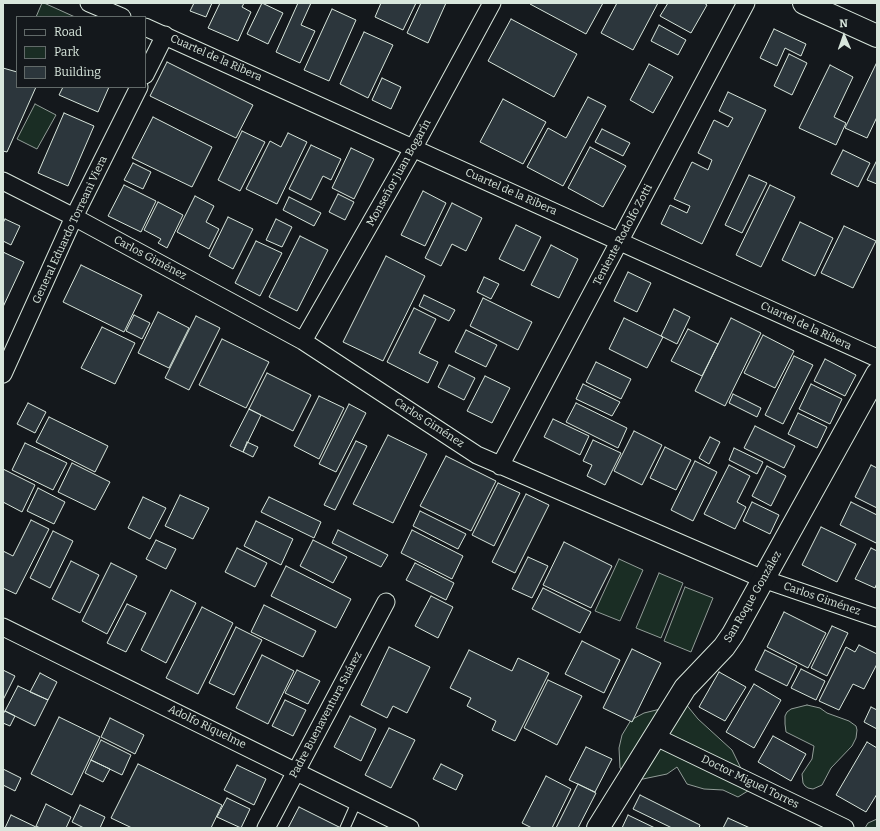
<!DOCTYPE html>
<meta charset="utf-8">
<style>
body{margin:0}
#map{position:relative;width:880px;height:831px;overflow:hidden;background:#14181c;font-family:Bitter,serif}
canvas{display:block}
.frame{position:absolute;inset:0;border:4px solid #d8e6dc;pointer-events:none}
.legend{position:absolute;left:16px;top:16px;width:130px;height:72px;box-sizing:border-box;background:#14181c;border:1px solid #626a69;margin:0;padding:5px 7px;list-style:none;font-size:12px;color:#d8e6dc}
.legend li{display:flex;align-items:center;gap:8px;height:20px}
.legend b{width:20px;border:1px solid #626a69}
.north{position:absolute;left:824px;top:16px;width:40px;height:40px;-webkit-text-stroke:3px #14181c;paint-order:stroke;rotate:358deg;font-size:11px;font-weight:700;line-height:16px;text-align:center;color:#d8e6dc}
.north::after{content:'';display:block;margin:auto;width:14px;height:18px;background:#d8e6dc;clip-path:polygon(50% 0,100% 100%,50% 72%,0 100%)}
</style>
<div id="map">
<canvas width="880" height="831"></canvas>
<div class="frame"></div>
<ul class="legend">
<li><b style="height:5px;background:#14181c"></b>Road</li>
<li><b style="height:11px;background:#1a2d24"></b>Park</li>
<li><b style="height:11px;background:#2c363c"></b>Building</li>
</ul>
<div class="north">N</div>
</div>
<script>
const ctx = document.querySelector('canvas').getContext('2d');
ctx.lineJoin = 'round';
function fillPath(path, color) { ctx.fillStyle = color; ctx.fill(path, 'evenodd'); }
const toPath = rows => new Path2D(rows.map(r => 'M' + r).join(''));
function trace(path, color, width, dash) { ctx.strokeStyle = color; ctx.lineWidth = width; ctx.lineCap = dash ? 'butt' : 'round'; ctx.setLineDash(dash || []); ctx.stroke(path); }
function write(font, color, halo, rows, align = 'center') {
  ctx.font = font + ' Bitter,serif'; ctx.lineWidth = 3; ctx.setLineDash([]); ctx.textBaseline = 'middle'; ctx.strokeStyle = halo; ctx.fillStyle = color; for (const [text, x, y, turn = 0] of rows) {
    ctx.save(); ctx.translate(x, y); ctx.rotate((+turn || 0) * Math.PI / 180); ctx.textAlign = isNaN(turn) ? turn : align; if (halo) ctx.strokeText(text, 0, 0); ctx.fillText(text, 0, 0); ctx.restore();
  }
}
const green = toPath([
 [42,3,44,3,75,17,36,17,42,3],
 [35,104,56,115,37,149,17,139,35,104],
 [619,559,643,570,620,621,595,611,619,559],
 [659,573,683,583,661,638,636,628,659,573],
 [685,587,713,598,691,652,664,641,685,587],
 [685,703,698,719,732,750,751,789,738,797,723,790,704,789,687,784,677,767,667,774,643,779,630,779,620,768,619,748,622,735,631,720,644,713,685,703],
 [807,705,820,708,827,713,849,721,856,726,857,730,856,738,852,746,831,768,822,785,813,789,808,788,805,786,803,783,802,774,812,759,814,746,786,732,785,724,785,716,787,712,791,709,807,705],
 [877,819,877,828,865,828,868,823,877,819]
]);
const building = toPath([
 [194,3,212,3,206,17,190,11,194,3],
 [220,3,244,3,242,7,251,12,238,41,208,28,220,3],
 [262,3,283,13,268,44,247,34,262,3],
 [298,3,311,3,301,25,315,31,300,63,276,52,298,3],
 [381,3,416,3,403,30,375,17,381,3],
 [421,3,446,3,428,43,407,33,421,3],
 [531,3,603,3,586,34,530,4,531,3],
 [617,3,658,3,633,50,601,33,617,3],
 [668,3,704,3,707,5,691,33,660,16,668,3],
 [332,9,356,20,329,81,304,70,332,9],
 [511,19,577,54,554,97,488,61,511,19],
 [659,25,686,40,678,55,651,41,659,25],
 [774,29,806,44,801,56,785,48,777,66,760,58,774,29],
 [364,32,393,45,368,98,340,84,364,32],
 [789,54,807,63,792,95,774,86,789,54],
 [167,62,253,105,236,138,150,96,167,62],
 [877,62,877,117,867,138,845,128,877,62],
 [649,64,673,77,653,113,630,100,649,64],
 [830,65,853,77,834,117,846,123,836,145,799,128,830,65],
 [3,68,17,72,17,87,36,87,7,152,3,151,3,68],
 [382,78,401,87,391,109,372,100,382,78],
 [63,87,109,87,98,112,59,95,63,87],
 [728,92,766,110,702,244,661,224,670,205,687,213,690,206,674,199,692,162,708,170,712,160,698,153,714,120,728,127,733,118,719,111,728,92],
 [588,97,606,106,563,186,527,167,548,128,566,138,588,97],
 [503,99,546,122,523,164,480,142,503,99],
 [64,113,94,126,68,186,38,173,64,113],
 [153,117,212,147,192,187,132,158,153,117],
 [602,129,630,143,623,156,595,142,602,129],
 [242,131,265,142,240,191,218,180,242,131],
 [288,133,307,142,277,204,246,189,270,141,281,147,288,133],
 [311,145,341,159,331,180,323,176,311,200,289,189,311,145],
 [590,147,626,166,603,207,568,188,590,147],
 [351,148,374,159,354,199,332,188,351,148],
 [843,150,870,163,858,187,831,174,843,150],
 [877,160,877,184,867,180,877,160],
 [133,163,151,172,143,189,124,180,133,163],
 [749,175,767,183,742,233,725,225,749,175],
 [124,185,156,201,141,232,108,216,124,185],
 [770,185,795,197,761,267,736,255,770,185],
 [423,191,446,203,425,246,401,235,423,191],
 [338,194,354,202,345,220,329,212,338,194],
 [195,196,214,206,206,222,219,229,209,249,177,232,195,196],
 [289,197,321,213,314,226,283,210,289,197],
 [158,202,183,215,167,248,158,243,161,239,144,230,158,202],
 [452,203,482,218,466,251,452,244,441,266,425,258,452,203],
 [228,217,253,229,233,269,209,256,228,217],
 [5,219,20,226,11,245,3,241,3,223,5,219],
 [276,219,292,227,282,247,266,240,276,219],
 [800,222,833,238,815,276,782,260,800,222],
 [516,225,541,237,524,271,499,259,516,225],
 [844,226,876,241,853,288,821,273,844,226],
 [300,236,328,250,297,311,269,297,300,236],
 [256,241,282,253,260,296,235,283,256,241],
 [551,245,578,259,559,298,531,285,551,245],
 [3,252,24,262,3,307,3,252],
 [386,256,425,276,383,361,343,342,386,256],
 [81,265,142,295,124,332,63,302,81,265],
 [628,272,651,283,637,312,614,301,628,272],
 [484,277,499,284,491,299,477,292,484,277],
 [424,295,455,310,449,321,419,306,424,295],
 [483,298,532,322,518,350,470,326,483,298],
 [414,308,436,319,419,353,438,362,428,383,387,362,414,308],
 [674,309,690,317,677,344,661,336,674,309],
 [158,312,189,328,169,368,138,353,158,312],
 [134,315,150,323,142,339,126,331,134,315],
 [196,316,220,328,189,390,165,378,196,316],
 [624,318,663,337,647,368,609,349,624,318],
 [731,318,761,333,725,406,695,391,731,318],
 [102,327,135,343,115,384,81,368,102,327],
 [688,329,718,344,702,376,671,361,688,329],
 [466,330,497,345,486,367,455,352,466,330],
 [763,335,794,351,775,388,744,373,763,335],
 [222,339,269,362,246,408,199,385,222,339],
 [794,356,813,365,783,424,765,415,794,356],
 [825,359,856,375,845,396,814,381,825,359],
 [596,362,631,379,621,399,586,382,596,362],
 [449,365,475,378,464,400,438,387,449,365],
 [267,373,311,395,293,431,249,409,267,373],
 [485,376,510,388,492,423,467,411,485,376],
 [583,384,620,402,612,416,576,399,583,384],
 [811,384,842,399,830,424,799,409,811,384],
 [733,394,761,408,757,417,729,403,733,394],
 [319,396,344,408,319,459,294,446,319,396],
 [28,403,46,412,35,433,17,424,28,403],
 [576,403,627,428,618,448,566,422,576,403],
 [349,404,366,413,336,472,319,464,349,404],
 [249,409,261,415,243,452,230,446,249,409],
 [798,413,827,427,817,448,788,434,798,413],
 [49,417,108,446,95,472,36,442,49,417],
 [553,419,589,436,580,455,544,437,553,419],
 [755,426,795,446,784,468,744,448,755,426],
 [634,431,662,445,642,485,614,471,634,431],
 [388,435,427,454,393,523,353,504,388,435],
 [710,437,720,442,709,464,699,458,710,437],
 [593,440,621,453,605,485,587,476,592,465,583,461,593,440],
 [356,441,367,446,335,510,324,505,356,441],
 [247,442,258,447,253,457,243,452,247,442],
 [25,443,67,463,53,490,12,470,25,443],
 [665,447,691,460,676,490,650,478,665,447],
 [734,448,763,462,757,474,729,460,734,448],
 [446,456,496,481,471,531,420,506,446,456],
 [695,461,717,472,693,521,671,510,695,461],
 [72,463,110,482,95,510,58,492,72,463],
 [729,465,750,476,737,502,746,507,735,529,704,514,729,465],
 [871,465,877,468,877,508,855,497,871,465],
 [767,466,786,476,771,506,752,496,767,466],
 [3,469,35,485,22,512,3,502,3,469],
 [498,483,520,493,494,546,472,535,498,483],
 [38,488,65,502,54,524,27,511,38,488],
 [526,494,549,505,515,573,492,562,526,494],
 [180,495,209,508,193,539,165,526,180,495],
 [143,497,166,508,150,539,128,528,143,497],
 [269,497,321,522,314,538,261,512,269,497],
 [752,502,779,515,770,534,743,521,752,502],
 [851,502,877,515,877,541,876,543,840,525,851,502],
 [420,511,466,534,458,549,413,526,420,511],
 [31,520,49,529,16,594,3,588,3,551,13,556,31,520],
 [256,521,293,539,281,565,244,546,256,521],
 [821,527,856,544,837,582,802,565,821,527],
 [338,530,388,555,381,567,332,543,338,530],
 [412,530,463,556,452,579,401,553,412,530],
 [53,531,73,541,50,588,30,578,53,531],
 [156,540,176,549,166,569,146,559,156,540],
 [313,540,347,557,333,583,300,566,313,540],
 [564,542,612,566,591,608,543,585,564,542],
 [237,548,267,563,255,587,225,572,237,548],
 [871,548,877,551,877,583,875,588,855,579,871,548],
 [528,557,548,566,532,598,512,589,528,557],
 [71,561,99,575,80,613,52,599,71,561],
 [111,563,137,576,107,634,82,621,111,563],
 [415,563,454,583,446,600,406,580,415,563],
 [286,566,351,599,336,628,271,596,286,566],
 [543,588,591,612,580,633,532,609,543,588],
 [171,590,196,603,166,663,141,650,171,590],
 [431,596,453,607,438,638,415,626,431,596],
 [127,604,146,613,126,652,107,643,127,604],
 [264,605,316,631,303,657,251,632,264,605],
 [202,607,233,623,198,694,166,678,202,607],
 [784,612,826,633,808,668,767,647,784,612],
 [832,626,848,633,827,676,811,668,832,626],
 [236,627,262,640,234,695,209,683,236,627],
 [582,641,620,660,604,693,565,674,582,641],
 [859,645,877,654,877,664,864,689,853,684,839,710,819,701,846,647,855,652,859,645],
 [389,647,430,667,407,713,393,706,387,718,361,705,389,647],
 [632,649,661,663,632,722,603,708,632,649],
 [469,650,512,671,518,658,549,673,515,741,492,730,496,721,467,706,471,698,450,688,469,650],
 [765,650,797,666,787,686,755,670,765,650],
 [262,655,294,671,268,724,236,708,262,655],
 [801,669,825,681,816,700,791,688,801,669],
 [3,670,15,676,3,700,3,670],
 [297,670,320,681,308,704,285,693,297,670],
 [719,672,746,687,725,721,699,707,719,672],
 [40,673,57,682,48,700,30,692,40,673],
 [548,680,582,696,557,745,524,728,548,680],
 [754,684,781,700,754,748,726,732,754,684],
 [18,686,48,700,35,726,5,711,18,686],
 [285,700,306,710,293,736,272,726,285,700],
 [871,707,877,710,877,729,864,722,871,707],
 [5,711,15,716,10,726,3,723,3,714,5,711],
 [350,716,376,729,361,761,334,747,350,716],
 [59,717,100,737,72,795,31,774,59,717],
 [110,718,144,735,135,754,101,737,110,718],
 [389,728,415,740,391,788,365,775,389,728],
 [773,736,806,754,791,781,758,762,773,736],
 [101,740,131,755,122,775,91,760,101,740],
 [867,742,877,748,877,794,866,812,836,795,867,742],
 [586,747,612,759,595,792,569,780,586,747],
 [91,760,110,769,103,782,85,773,91,760],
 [138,764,222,805,211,828,132,828,111,818,138,764],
 [441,764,463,775,456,790,433,779,441,764],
 [237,765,266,779,254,805,224,790,237,765],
 [3,769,21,778,15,791,3,785,3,769],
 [546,776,571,789,552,828,532,828,522,823,546,776],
 [578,784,596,793,578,828,556,828,578,784],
 [640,795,700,825,699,828,672,828,633,809,640,795],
 [227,798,250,809,241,828,217,817,227,798],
 [46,804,71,817,66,828,40,828,36,826,46,804],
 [80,805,105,817,100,828,84,828,72,822,80,805],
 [299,807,341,828,288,828,299,807],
 [11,815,38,828,5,828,11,815],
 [628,815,655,828,622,828,628,815],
 [728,818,750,828,723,828,728,818]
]);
const service = toPath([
 [345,828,357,801]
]);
const minor = toPath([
 [89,3,122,17],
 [145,27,877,358],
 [145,75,165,35],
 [3,181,74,217,303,341,477,455,763,579,877,618],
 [303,341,414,147,492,3],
 [3,374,74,217,139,87],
 [500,466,746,3],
 [3,627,410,828],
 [654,736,845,828],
 [266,828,386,602]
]);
const tertiary = toPath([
 [598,828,685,688,724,647,733,634,877,374]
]);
const secondary = toPath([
 [804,3,877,36]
]);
const streetNames = [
 ["Cuartel de la Ribera",216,58,24],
 ["Monseñor Juan Bogarín",399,173,-61],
 ["Cuartel de la Ribera",511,192,24],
 ["General Eduardo Torreani Viera",70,230,-65],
 ["Teniente Rodolfo Zotti",623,235,-62],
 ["Carlos Giménez",150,258,28],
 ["Cuartel de la Ribera",806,326,25],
 ["Carlos Giménez",429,423,33],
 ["San Roque González",753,597,-60],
 ["Carlos Giménez",822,599,19],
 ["Padre Buenaventura Suárez",326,715,-62],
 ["Adolfo Riquelme",207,727,26],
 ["Doctor Miguel Torres",750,782,26]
];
fillPath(green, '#1a2d24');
trace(green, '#939e99', 1);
fillPath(building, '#2c363c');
trace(building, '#d8e6dc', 1);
trace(service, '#d8e6dc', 11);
trace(minor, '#d8e6dc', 19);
trace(tertiary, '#d8e6dc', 24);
trace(secondary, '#d8e6dc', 24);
trace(service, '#14181c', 9);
trace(minor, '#14181c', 17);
trace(tertiary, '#14181c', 22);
trace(secondary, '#14181c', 22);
write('11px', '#d8e6dc', '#14181c', streetNames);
</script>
